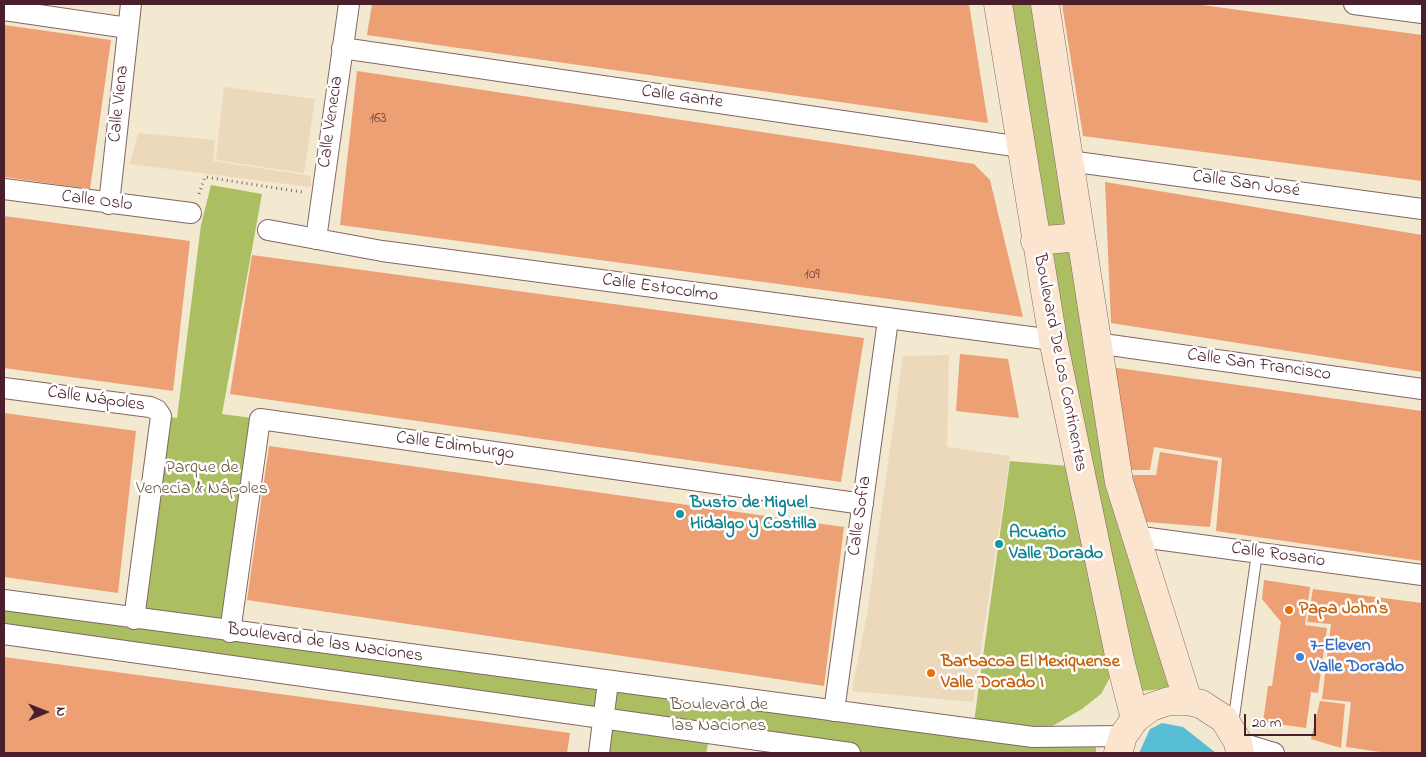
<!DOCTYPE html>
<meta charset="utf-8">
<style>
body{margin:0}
#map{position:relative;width:1426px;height:757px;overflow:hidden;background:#f3e8d0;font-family:"Indie Flower",sans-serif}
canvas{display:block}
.frame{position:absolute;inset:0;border:5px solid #4a1f2b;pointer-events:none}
.north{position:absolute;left:20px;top:687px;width:50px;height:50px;-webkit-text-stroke:4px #fff;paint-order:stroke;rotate:89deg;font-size:14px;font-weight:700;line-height:20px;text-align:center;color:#4a1f2b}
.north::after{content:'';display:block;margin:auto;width:18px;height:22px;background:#4a1f2b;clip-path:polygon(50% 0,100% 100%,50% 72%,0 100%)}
.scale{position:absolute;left:1244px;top:714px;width:72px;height:22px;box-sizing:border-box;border:2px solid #4a1f2b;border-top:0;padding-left:6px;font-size:15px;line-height:18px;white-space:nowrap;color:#4a1f2b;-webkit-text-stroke:4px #fff;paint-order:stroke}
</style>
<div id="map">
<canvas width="1426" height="757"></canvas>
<div class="frame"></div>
<div class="north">N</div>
<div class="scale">20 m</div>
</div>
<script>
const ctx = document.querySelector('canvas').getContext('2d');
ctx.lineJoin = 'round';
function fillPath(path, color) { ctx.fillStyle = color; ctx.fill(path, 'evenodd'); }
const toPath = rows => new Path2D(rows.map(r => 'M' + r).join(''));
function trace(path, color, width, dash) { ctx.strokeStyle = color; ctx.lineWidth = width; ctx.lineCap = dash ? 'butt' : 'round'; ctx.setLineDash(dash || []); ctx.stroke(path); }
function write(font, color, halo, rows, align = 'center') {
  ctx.font = font + ' "Indie Flower",sans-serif'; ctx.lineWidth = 5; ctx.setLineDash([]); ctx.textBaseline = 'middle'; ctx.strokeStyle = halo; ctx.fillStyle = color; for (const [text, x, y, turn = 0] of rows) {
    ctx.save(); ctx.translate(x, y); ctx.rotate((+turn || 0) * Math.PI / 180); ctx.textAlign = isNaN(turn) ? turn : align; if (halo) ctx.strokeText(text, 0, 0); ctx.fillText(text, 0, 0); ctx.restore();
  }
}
const built = toPath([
 [224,87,315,99,304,173,216,160],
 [138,133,215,140,213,161,311,176,311,187,130,164],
 [949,355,947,447,1010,456,973,702,852,691,867,615,903,356]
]);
const green = toPath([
 [998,4,1045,4,1096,343,1181,696,1162,689,1142,691,1119,661,1101,694,1082,709,1035,736,1096,737,1096,753,860,753,710,735,706,753,600,753,603,720,4,634,4,600,133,619,161,416,177,418,201,225,211,185,262,194,222,414,260,419,231,632,973,729,1010,461,1079,467]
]);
const water = toPath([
 [1162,723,1183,727,1216,753,1139,753,1150,729]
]);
const building = toPath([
 [372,4,969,4,988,123,367,35],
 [1062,4,1195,4,1422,35,1422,181,1083,136],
 [4,25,111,40,90,189,4,177],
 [357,71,974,164,990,180,1023,317,340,225],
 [1105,182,1422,235,1422,372,1111,323],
 [4,216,190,241,173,391,4,368],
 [252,255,864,338,841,482,230,394],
 [960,354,1008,359,1019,418,956,411],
 [1111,367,1422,411,1422,561,1216,531,1222,458,1154,447,1150,470,1129,470],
 [4,413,136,431,118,593,4,577],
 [269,446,844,527,824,686,247,600],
 [1160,452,1218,461,1210,527,1135,521,1131,475,1156,475],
 [1264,580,1310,587,1305,625,1327,628,1318,693,1311,692,1306,728,1263,722,1268,686,1272,686,1281,622,1262,599],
 [1313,589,1422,603,1422,753,1387,753,1346,747,1351,702,1322,699,1331,624,1307,622],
 [4,657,570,733,567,753,4,753],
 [1320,701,1345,704,1341,748,1311,739]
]);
const path = toPath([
 [199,194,205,177,302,192]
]);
const lane = toPath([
 [1233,724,1257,553]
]);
const street = toPath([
 [1354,4,1422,13],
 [4,10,128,28],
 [342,48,1021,147],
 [1069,161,1422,209],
 [4,189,191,213],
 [109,204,131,4],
 [268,230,382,251,1053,340],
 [316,239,349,4],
 [1096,343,1422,389],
 [4,388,150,407,157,410,161,416,134,619],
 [1134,536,1422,575],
 [4,600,1033,737,1123,736],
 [230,632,260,419,863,504],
 [4,634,850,753],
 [834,711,888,320],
 [1238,742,1274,753],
 [599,753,608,682]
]);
const secondary = toPath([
 [998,4,1053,340,1120,660,1135,719],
 [1045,4,1119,482,1188,701],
 [1035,241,1080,237],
 [1118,753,1123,736,1135,719,1151,707,1169,701,1188,701,1201,704,1224,719,1238,742,1240,753]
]);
const markers = [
 [680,514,5,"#0f9aa8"],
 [999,544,5,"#0f9aa8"],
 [1289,610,5,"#e8710a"],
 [1300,657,5,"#3f7fe0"],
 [931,673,5,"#e8710a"]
];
const numberNames = [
 ["163",378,120],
 ["109",812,276]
];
const streetNames = [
 ["Calle Gante",682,98,8],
 ["Calle Viena",120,104,-84],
 ["Calle Venecia",332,122,-82],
 ["Calle San José",1246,185,8],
 ["Calle Oslo",97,202,7],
 ["Calle Estocolmo",660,289,8],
 ["Boulevard De Los Continentes",1059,363,79],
 ["Calle San Francisco",1259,366,8],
 ["Calle Nápoles",96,400,8],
 ["Calle Edimburgo",455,447,8],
 ["Calle Sofía",861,516,-82],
 ["Calle Rosario",1278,556,8],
 ["Boulevard de las Naciones",325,644,8]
];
const parkNames = [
 ["Parque de",202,469],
 ["Venecia & Nápoles",202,490],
 ["Boulevard de",719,706],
 ["las Naciones",719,727]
];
const cultureNames = [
 ["Busto de Miguel",690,504],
 ["Hidalgo y Costilla",690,525],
 ["Acuario",1009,534],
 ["Valle Dorado",1009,555]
];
const foodNames = [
 ["Papa John's",1299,610],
 ["Barbacoa El Mexiquense",941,663],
 ["Valle Dorado I",941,684]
];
const shopNames = [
 ["7-Eleven",1310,647],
 ["Valle Dorado",1310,668]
];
fillPath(built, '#ecd8ba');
fillPath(green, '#acbe62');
fillPath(water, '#58bed5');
fillPath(building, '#eca073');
trace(lane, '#856565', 12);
trace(street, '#856565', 22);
trace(secondary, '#856565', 29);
trace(path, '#856565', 3, [1, 4]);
trace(lane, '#fff', 10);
trace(street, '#fff', 20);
trace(secondary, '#fbe5cf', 28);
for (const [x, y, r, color] of markers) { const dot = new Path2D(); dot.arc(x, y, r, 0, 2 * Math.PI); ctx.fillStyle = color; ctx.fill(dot); trace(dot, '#fff', 2); }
write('15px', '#723f3d', null, numberNames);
write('18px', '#4a1f2b', '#fff', streetNames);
write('18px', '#6c573e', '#fff', parkNames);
write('bold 18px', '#0d838f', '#fff', cultureNames, 'left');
write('bold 18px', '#c56008', '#fff', foodNames, 'left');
write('bold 18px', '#366cbe', '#fff', shopNames, 'left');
</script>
